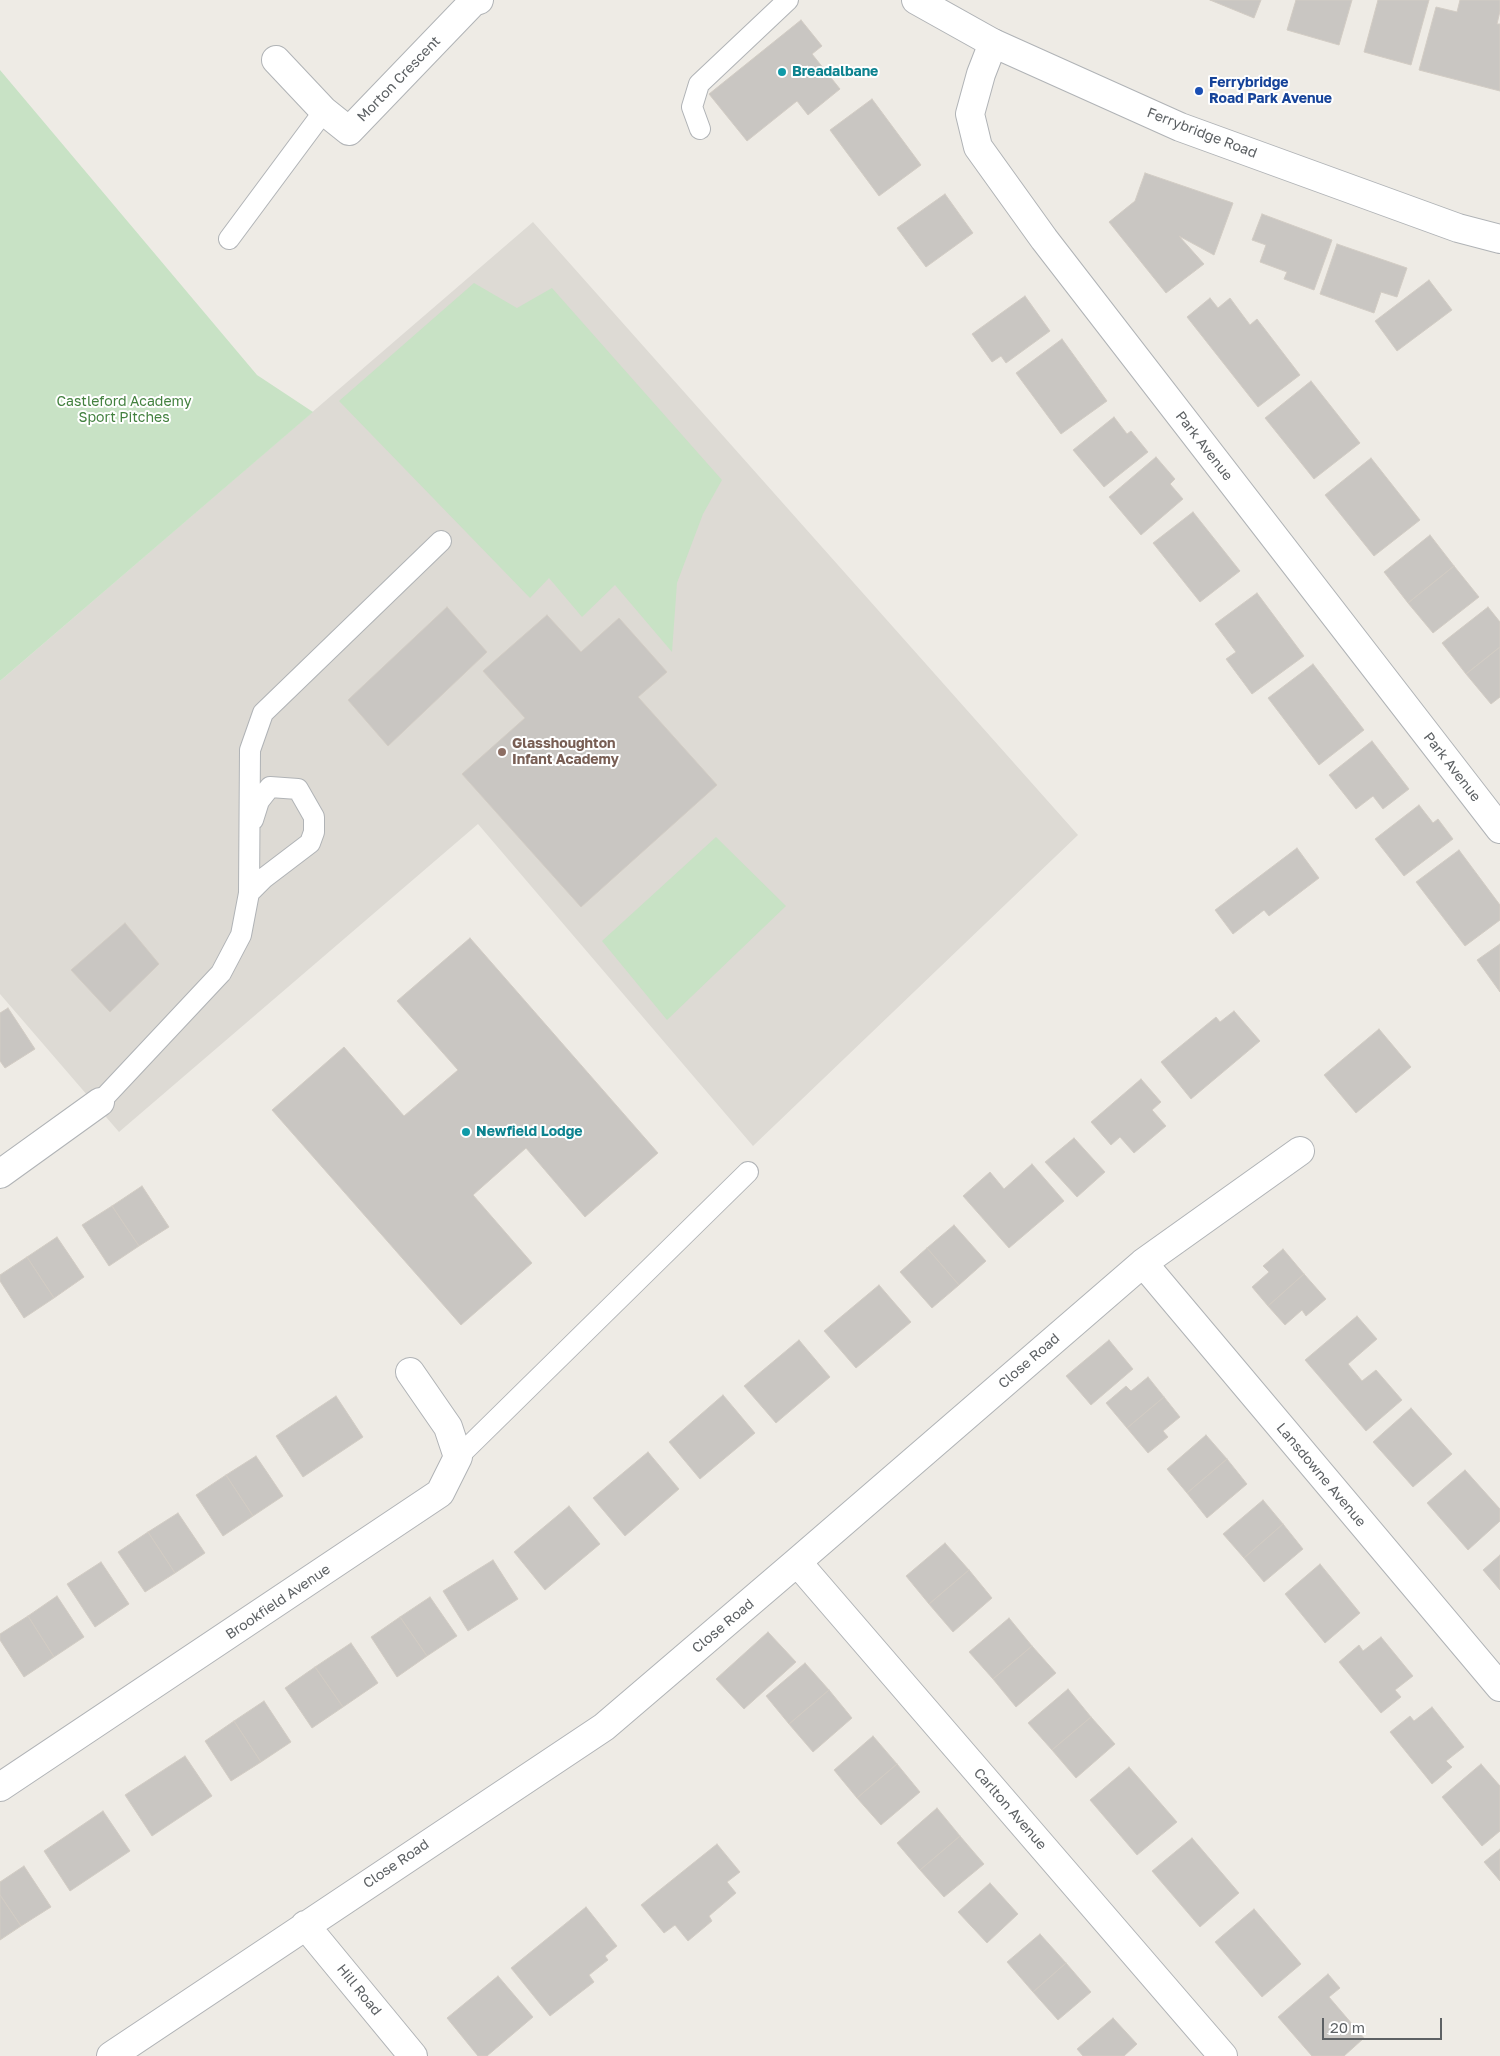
<!DOCTYPE html>
<style>
body{margin:0}
#map{position:relative;width:1500px;height:2056px;overflow:hidden;background:#eeebe5;font-family:"Golos Text",sans-serif}
canvas{display:block}
.scale{position:absolute;left:1322px;top:2018px;width:120px;height:22px;box-sizing:border-box;border:2px solid #5d6164;border-top:0;padding-left:6px;font-size:15px;line-height:18px;white-space:nowrap;color:#5d6164;-webkit-text-stroke:4px #fff;paint-order:stroke}
</style>
<div id="map">
<canvas width="1500" height="2056"></canvas>
<div class="scale">20 m</div>
</div>
<script>
const ctx = document.querySelector('canvas').getContext('2d');
ctx.lineJoin = 'round';
function fillPath(path, color) { ctx.fillStyle = color; ctx.fill(path, 'evenodd'); }
const toPath = rows => new Path2D(rows.map(r => 'M' + r).join(''));
function trace(path, color, width, dash) { ctx.strokeStyle = color; ctx.lineWidth = width; ctx.lineCap = dash ? 'butt' : 'round'; ctx.setLineDash(dash || []); ctx.stroke(path); }
function write(font, color, halo, rows, align = 'center') {
  ctx.font = font + ' "Golos Text",sans-serif'; ctx.lineWidth = 4; ctx.setLineDash([]); ctx.textBaseline = 'middle'; ctx.strokeStyle = halo; ctx.fillStyle = color; for (const [text, x, y, turn = 0] of rows) {
    ctx.save(); ctx.translate(x, y); ctx.rotate((+turn || 0) * Math.PI / 180); ctx.textAlign = isNaN(turn) ? turn : align; if (halo) ctx.strokeText(text, 0, 0); ctx.fillText(text, 0, 0); ctx.restore();
  }
}
const education = toPath([
 [533,222,1078,835,753,1146,478,824,119,1132,0,994,0,681]
]);
const green = toPath([
 [0,70,257,375,313,412,0,681],
 [474,283,517,308,552,288,722,480,703,514,677,583,672,652,615,585,582,617,549,578,530,598,339,401],
 [716,837,786,906,667,1020,602,941]
]);
const building = toPath([
 [1210,0,1261,0,1254,18,1210,0],
 [1296,0,1352,0,1339,45,1287,30,1296,0],
 [1378,0,1429,0,1411,65,1364,52,1378,0],
 [1460,0,1500,0,1500,11,1497,24,1500,24,1500,91,1419,70,1436,7,1457,12,1460,0],
 [801,20,822,46,812,54,840,89,808,115,797,101,747,141,709,94,801,20],
 [872,99,921,165,879,196,830,130,872,99],
 [1145,173,1233,203,1214,255,1179,236,1204,264,1166,293,1109,222,1135,201,1145,173],
 [945,194,973,233,926,267,897,228,945,194],
 [1262,214,1332,240,1314,290,1284,279,1287,272,1260,262,1266,245,1252,240,1262,214],
 [1337,244,1407,268,1397,297,1381,292,1374,313,1320,294,1337,244],
 [1429,280,1452,310,1397,351,1375,321,1429,280],
 [1025,296,1050,331,1006,363,1001,356,992,362,972,334,1025,296],
 [1210,298,1218,308,1230,298,1250,325,1257,319,1300,375,1258,407,1187,317,1210,298],
 [1062,339,1107,401,1061,434,1016,373,1062,339],
 [1311,381,1360,443,1314,479,1265,418,1311,381],
 [1114,417,1127,434,1131,431,1148,452,1104,487,1073,450,1114,417],
 [1156,457,1175,479,1170,484,1183,499,1141,535,1109,497,1156,457],
 [1371,458,1420,520,1374,556,1325,495,1371,458],
 [1193,512,1240,571,1200,602,1153,543,1193,512],
 [1430,535,1454,566,1408,603,1384,572,1430,535],
 [1454,566,1479,597,1433,633,1408,603,1454,566],
 [1257,593,1304,656,1252,694,1226,659,1236,652,1215,624,1257,593],
 [447,607,487,652,388,746,348,700,447,607],
 [1488,607,1500,622,1500,647,1466,674,1442,643,1488,607],
 [547,615,581,652,619,618,667,672,638,697,717,785,581,907,462,774,525,718,483,671,547,615],
 [1500,647,1500,697,1491,704,1466,674,1500,647],
 [1313,664,1364,730,1319,765,1268,698,1313,664],
 [1372,741,1409,789,1383,809,1373,796,1356,809,1329,775,1372,741],
 [1419,805,1433,823,1438,819,1453,839,1404,876,1375,839,1419,805],
 [1297,848,1319,878,1269,916,1264,910,1233,934,1215,910,1297,848],
 [1459,850,1500,905,1500,920,1465,946,1416,882,1459,850],
 [125,923,159,964,110,1012,71,970,125,923],
 [470,938,658,1153,585,1217,526,1148,473,1195,532,1263,461,1325,272,1110,344,1047,404,1116,458,1070,397,1001,470,938],
 [1500,944,1500,992,1477,960,1500,944],
 [8,1008,35,1049,5,1068,0,1061,0,1013,8,1008],
 [1234,1011,1260,1041,1191,1099,1161,1062,1216,1017,1220,1022,1234,1011],
 [1379,1029,1411,1067,1356,1113,1324,1075,1379,1029],
 [1141,1079,1161,1102,1152,1110,1166,1126,1134,1153,1120,1137,1111,1145,1091,1122,1141,1079],
 [1074,1138,1105,1172,1077,1197,1045,1162,1074,1138],
 [1032,1164,1064,1201,1009,1248,963,1196,990,1172,1004,1189,1032,1164],
 [142,1186,169,1227,139,1246,112,1206,142,1186],
 [112,1206,139,1246,109,1266,82,1225,112,1206],
 [954,1225,986,1261,959,1285,927,1248,954,1225],
 [57,1237,84,1277,54,1298,27,1257,57,1237],
 [927,1248,959,1285,932,1308,900,1272,927,1248],
 [1283,1249,1304,1274,1268,1306,1252,1287,1269,1272,1263,1266,1283,1249],
 [27,1257,54,1298,24,1318,0,1281,0,1275,27,1257],
 [1304,1274,1326,1299,1306,1316,1302,1310,1285,1325,1268,1306,1304,1274],
 [879,1285,911,1322,856,1368,824,1331,879,1285],
 [1357,1316,1377,1339,1348,1364,1362,1381,1376,1370,1402,1400,1366,1431,1305,1360,1357,1316],
 [799,1340,830,1377,776,1423,744,1386,799,1340],
 [1109,1340,1133,1369,1091,1405,1066,1376,1109,1340],
 [1148,1377,1164,1397,1127,1428,1106,1403,1126,1386,1131,1391,1148,1377],
 [723,1395,755,1433,700,1479,669,1442,723,1395],
 [336,1396,363,1437,303,1477,276,1436,336,1396],
 [1164,1397,1180,1417,1163,1431,1168,1437,1148,1453,1127,1428,1164,1397],
 [1411,1408,1452,1454,1413,1487,1373,1442,1411,1408],
 [1206,1435,1227,1459,1187,1493,1167,1469,1206,1435],
 [648,1452,679,1489,625,1536,593,1498,648,1452],
 [256,1456,283,1496,253,1516,226,1475,256,1456],
 [1227,1459,1247,1484,1207,1518,1187,1493,1227,1459],
 [1465,1470,1500,1509,1500,1521,1468,1550,1427,1503,1465,1470],
 [226,1475,253,1516,223,1536,196,1495,226,1475],
 [1263,1500,1283,1524,1244,1558,1223,1534,1263,1500],
 [569,1506,600,1544,545,1590,514,1552,569,1506],
 [178,1513,205,1553,175,1573,148,1532,178,1513],
 [1283,1524,1303,1549,1264,1582,1244,1558,1283,1524],
 [148,1532,175,1573,145,1592,118,1552,148,1532],
 [945,1543,969,1570,929,1604,906,1576,945,1543],
 [1500,1555,1500,1590,1483,1570,1500,1555],
 [493,1560,518,1599,468,1631,443,1591,493,1560],
 [101,1562,129,1604,95,1627,67,1584,101,1562],
 [1320,1564,1360,1613,1325,1643,1285,1594,1320,1564],
 [969,1570,992,1598,953,1632,929,1604,969,1570],
 [57,1596,84,1637,54,1657,28,1616,57,1596],
 [430,1597,457,1636,427,1656,400,1617,430,1597],
 [28,1616,54,1657,24,1677,0,1640,0,1634,28,1616],
 [400,1617,427,1656,397,1677,371,1637,400,1617],
 [1009,1618,1032,1646,993,1679,969,1652,1009,1618],
 [768,1632,796,1662,744,1709,716,1679,768,1632],
 [1381,1637,1413,1676,1395,1690,1401,1697,1381,1713,1339,1662,1359,1645,1363,1651,1381,1637],
 [351,1643,378,1683,343,1707,315,1667,351,1643],
 [1032,1646,1056,1673,1016,1707,993,1679,1032,1646],
 [805,1663,829,1690,789,1724,766,1696,805,1663],
 [315,1667,343,1707,312,1728,285,1688,315,1667],
 [1068,1689,1091,1717,1052,1750,1028,1723,1068,1689],
 [829,1690,852,1718,813,1752,789,1724,829,1690],
 [264,1701,291,1742,261,1762,234,1721,264,1701],
 [1432,1707,1464,1747,1446,1761,1452,1767,1432,1784,1390,1732,1410,1716,1414,1721,1432,1707],
 [1091,1717,1115,1744,1076,1778,1052,1750,1091,1717],
 [234,1721,261,1762,231,1781,205,1741,234,1721],
 [873,1736,897,1764,857,1798,834,1770,873,1736],
 [185,1756,212,1796,152,1836,125,1795,185,1756],
 [897,1764,920,1792,881,1825,857,1798,897,1764],
 [1481,1764,1500,1786,1500,1831,1482,1846,1442,1797,1481,1764],
 [1129,1767,1177,1822,1137,1855,1090,1800,1129,1767],
 [937,1808,960,1836,920,1870,897,1843,937,1808],
 [103,1811,130,1851,70,1891,44,1851,103,1811],
 [960,1836,984,1864,944,1897,920,1870,960,1836],
 [1192,1838,1239,1893,1200,1927,1152,1871,1192,1838],
 [717,1844,740,1872,727,1882,736,1893,709,1916,712,1921,688,1941,675,1925,664,1933,641,1905,717,1844],
 [1500,1849,1500,1881,1484,1862,1500,1849],
 [24,1866,51,1907,21,1926,0,1895,0,1882,24,1866],
 [990,1883,1018,1914,987,1943,958,1912,990,1883],
 [0,1895,21,1926,0,1940,0,1895],
 [586,1907,617,1946,605,1956,608,1960,589,1975,594,1982,550,2016,511,1968,586,1907],
 [1254,1909,1301,1964,1262,1997,1215,1942,1254,1909],
 [1040,1934,1066,1963,1033,1992,1007,1962,1040,1934],
 [1066,1963,1091,1992,1058,2020,1033,1992,1066,1963],
 [1328,1974,1340,1988,1329,1997,1364,2038,1344,2056,1312,2056,1278,2017,1328,1974],
 [498,1976,533,2017,487,2056,478,2056,447,2018,498,1976],
 [1113,2018,1137,2044,1124,2056,1083,2056,1077,2049,1113,2018]
]);
const service = toPath([
 [700,129,692,107,699,84,788,0],
 [229,239,324,111],
 [249,893,264,878,310,843,314,832,314,817,298,789,270,787,259,801,253,820],
 [100,1102,221,973,241,935,249,893,250,750,263,713,441,541],
 [458,1457,748,1172]
]);
const minor = toPath([
 [993,43,981,74,970,114,978,147,1044,239,1500,829],
 [276,60,324,111,349,131,473,2,479,0],
 [0,1174,100,1102],
 [1143,1263,1500,1687],
 [797,1562,1223,2056],
 [0,1787,440,1493,458,1457,448,1427,410,1372],
 [305,1925,413,2056],
 [111,2056,604,1727,797,1562,1143,1263,1300,1151]
]);
const tertiary = toPath([
 [916,0,993,43,1180,127,1458,228,1500,239]
]);
const markers = [
 [782,72,5,"#0f9aa8"],
 [1199,91,5,"#1a4fb4"],
 [502,752,5,"#8d6e63"],
 [466,1132,5,"#0f9aa8"]
];
const cultureNames = [
 ["Breadalbane",792,72],
 ["Newfield Lodge",476,1132]
];
const streetNames = [
 ["Morton Crescent",399,79,-46],
 ["Ferrybridge Road",1202,133,21],
 ["Park Avenue",1204,446,52],
 ["Park Avenue",1452,767,52],
 ["Close Road",1029,1361,-41],
 ["Lansdowne Avenue",1321,1475,50],
 ["Brookfield Avenue",278,1602,-34],
 ["Close Road",723,1626,-40],
 ["Carlton Avenue",1010,1809,49],
 ["Close Road",396,1864,-34],
 ["Hill Road",359,1990,51]
];
const transitNames = [
 ["Ferrybridge",1209,83],
 ["Road Park Avenue",1209,99]
];
const parkNames = [
 ["Castleford Academy",124,402],
 ["Sport Pitches",124,418]
];
const educationNames = [
 ["Glasshoughton",512,744],
 ["Infant Academy",512,760]
];
fillPath(education, '#dddad4');
fillPath(green, '#c8e2c5');
fillPath(building, '#c9c6c2');
trace(building, '#d2ccc4', 1);
trace(service, '#b0b3b6', 22);
trace(minor, '#b0b3b6', 30);
trace(tertiary, '#b0b3b6', 30);
trace(service, '#fff', 20);
trace(minor, '#fff', 28);
trace(tertiary, '#fff', 28);
for (const [x, y, r, color] of markers) { const dot = new Path2D(); dot.arc(x, y, r, 0, 2 * Math.PI); ctx.fillStyle = color; ctx.fill(dot); trace(dot, '#fff', 2); }
write('bold 14px', '#0d838f', '#fff', cultureNames, 'left');
write('14px', '#5d6164', '#fff', streetNames);
write('bold 14px', '#164399', '#fff', transitNames, 'left');
write('14px', '#43813f', '#fff', parkNames);
write('bold 14px', '#785e54', '#fff', educationNames, 'left');
</script>
